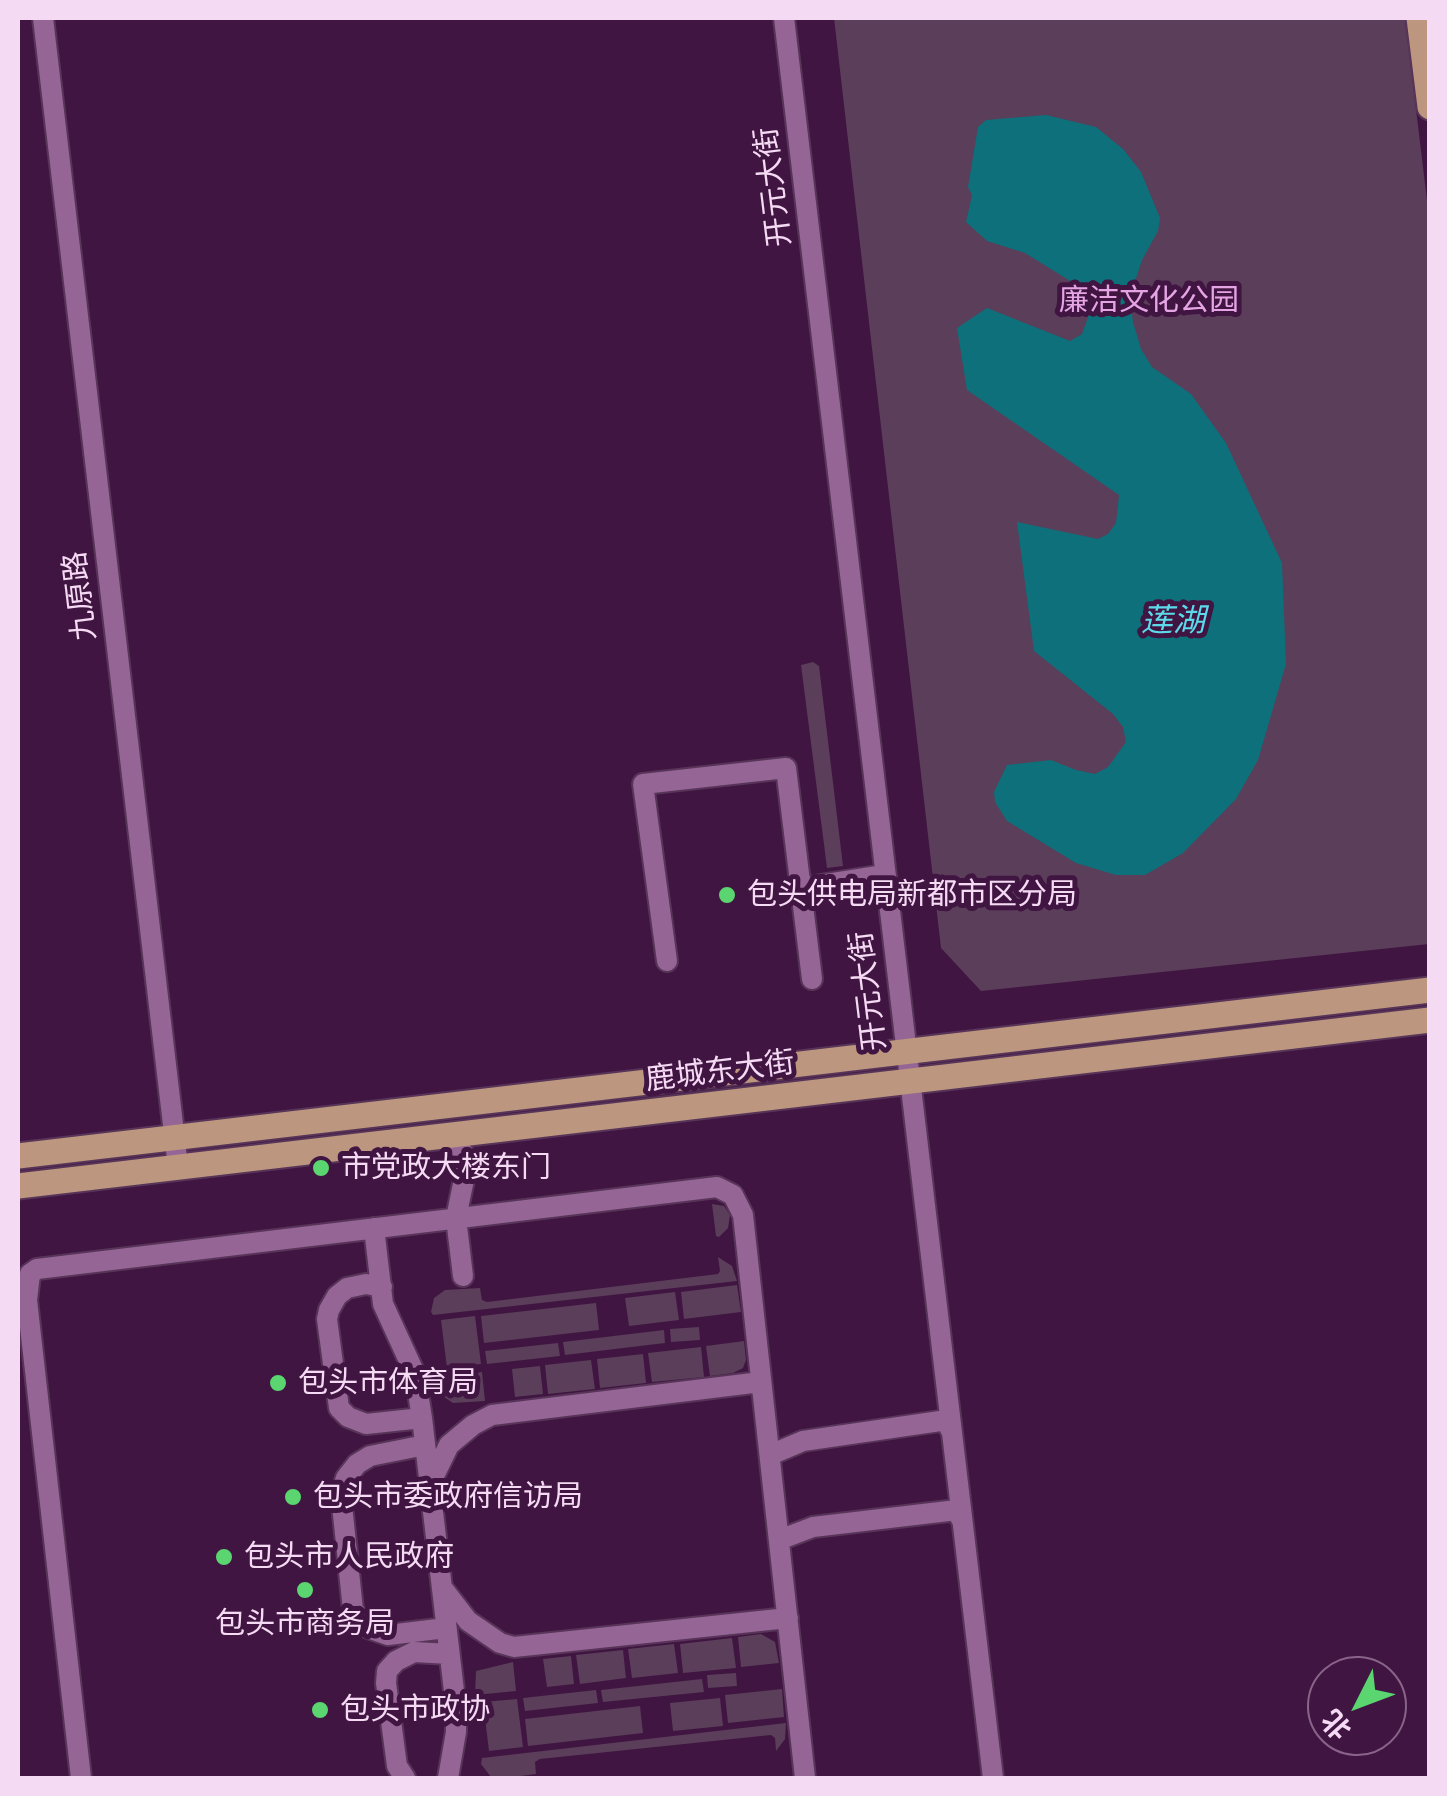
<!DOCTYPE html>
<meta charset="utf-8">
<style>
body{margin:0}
#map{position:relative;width:1447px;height:1796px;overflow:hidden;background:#401541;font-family:"Asap Condensed","Noto Sans SC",sans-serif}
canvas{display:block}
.frame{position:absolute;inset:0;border:20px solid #f5daf4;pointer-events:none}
.north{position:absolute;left:1307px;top:1656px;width:100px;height:100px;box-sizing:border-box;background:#401541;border:2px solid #886489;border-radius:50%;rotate:228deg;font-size:28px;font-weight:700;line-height:40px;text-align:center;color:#f5daf4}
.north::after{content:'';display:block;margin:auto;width:35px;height:45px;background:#5ad56f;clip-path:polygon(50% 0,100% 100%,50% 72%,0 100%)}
</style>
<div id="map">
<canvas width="1447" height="1796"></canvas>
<div class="frame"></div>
<div class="north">北</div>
</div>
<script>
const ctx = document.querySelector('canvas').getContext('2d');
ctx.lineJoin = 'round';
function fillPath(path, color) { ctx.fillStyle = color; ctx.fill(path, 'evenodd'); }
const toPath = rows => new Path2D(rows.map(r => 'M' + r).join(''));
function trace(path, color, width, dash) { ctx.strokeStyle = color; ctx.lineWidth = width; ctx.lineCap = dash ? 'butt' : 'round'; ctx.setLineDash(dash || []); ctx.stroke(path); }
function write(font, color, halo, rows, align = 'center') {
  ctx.font = font + ' "Asap Condensed","Noto Sans SC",sans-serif'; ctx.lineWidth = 10; ctx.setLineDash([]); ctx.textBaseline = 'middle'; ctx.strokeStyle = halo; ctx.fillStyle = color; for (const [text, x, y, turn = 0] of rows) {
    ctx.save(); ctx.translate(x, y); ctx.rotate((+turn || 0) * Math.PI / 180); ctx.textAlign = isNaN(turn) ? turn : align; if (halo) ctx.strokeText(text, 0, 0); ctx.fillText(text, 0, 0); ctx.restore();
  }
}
const green = toPath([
 [834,18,1405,18,1430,225,1429,944,981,991,941,948],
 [813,662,819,666,843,866,827,868,801,665],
 [712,1204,724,1206,730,1215,728,1228,719,1237,716,1236],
 [718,1257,732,1266,737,1281,433,1315,431,1312,434,1298,445,1290,480,1288,482,1300,487,1302,718,1274,720,1271],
 [737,1285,741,1312,684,1319,681,1292],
 [675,1292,679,1320,629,1326,625,1298],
 [596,1303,599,1330,484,1343,481,1316],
 [475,1316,481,1364,447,1368,441,1320],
 [699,1327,700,1340,671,1342,670,1329],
 [664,1330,665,1343,565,1355,563,1342],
 [744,1341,746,1360,743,1368,733,1373,710,1376,706,1346],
 [558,1343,560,1356,487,1364,485,1351],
 [701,1347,704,1377,652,1382,648,1353],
 [643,1354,646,1383,600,1388,597,1359],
 [591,1360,595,1389,548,1394,545,1365],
 [540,1366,543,1394,515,1397,512,1369],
 [482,1372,485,1401,453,1403,444,1397,441,1378],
 [761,1634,775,1642,779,1663,741,1667,738,1637],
 [732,1638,736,1668,683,1673,680,1644],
 [674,1644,678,1673,632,1678,628,1649],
 [623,1650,626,1678,580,1684,576,1655],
 [571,1656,574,1684,547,1687,543,1659],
 [513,1662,516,1691,475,1695,476,1671],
 [736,1673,737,1686,708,1688,707,1675],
 [702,1679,704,1692,603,1702,601,1690],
 [782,1689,784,1717,728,1723,725,1695],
 [596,1690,598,1703,525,1711,523,1698],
 [720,1698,723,1726,673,1731,670,1703],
 [517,1699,523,1747,489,1751,483,1702],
 [640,1706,643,1733,528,1746,525,1719],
 [786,1723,785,1739,776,1751,775,1738,771,1735,540,1759,535,1762,536,1774,505,1778,491,1777,481,1764,482,1758]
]);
const water = toPath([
 [1046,115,1096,127,1123,149,1141,172,1160,218,1158,231,1142,260,1130,297,1133,322,1141,349,1152,367,1191,394,1226,443,1282,563,1286,664,1258,760,1236,799,1183,853,1145,875,1116,875,1076,863,1007,821,995,802,994,792,1007,765,1051,760,1076,770,1095,774,1108,767,1126,742,1123,727,1113,714,1034,651,1017,522,1098,539,1108,534,1116,523,1119,495,967,390,957,328,987,308,1070,341,1082,334,1093,303,1088,292,1025,253,987,241,966,222,972,195,968,187,978,127,986,120]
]);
const minor = toPath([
 [43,18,178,1167],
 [784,18,993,1778],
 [801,888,884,875],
 [667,961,643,784,786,768,812,979],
 [451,1135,468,1160,456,1218,463,1276],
 [374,1228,383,1304,415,1374,422,1418,456,1708,456,1732,448,1778],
 [382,1287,366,1284,347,1288,337,1296,329,1310,327,1319,339,1408,348,1417,366,1424,422,1418],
 [425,1445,370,1456,357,1464,346,1478,342,1490,342,1505,353,1610,368,1628,388,1635,446,1628],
 [770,1455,803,1441,947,1420,950,1429],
 [430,1484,449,1445,473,1425,492,1415,761,1382],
 [779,1540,813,1527,957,1510,961,1519],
 [444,1590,468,1621,500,1643,514,1647,788,1618],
 [81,1778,27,1300,30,1274,37,1269,717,1187,733,1195,743,1215,805,1778],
 [405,1778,397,1766,386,1683,387,1671,396,1661,414,1652,449,1654]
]);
const major = toPath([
 [1419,18,1430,107],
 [18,1156,1430,990],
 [18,1186,1430,1020]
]);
const markers = [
 [727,895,10,"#5ad56f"],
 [321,1168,10,"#5ad56f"],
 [278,1383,10,"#5ad56f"],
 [293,1497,10,"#5ad56f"],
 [224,1557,10,"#5ad56f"],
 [305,1590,10,"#5ad56f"],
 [320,1710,10,"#5ad56f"]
];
const streetNames = [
 ["开元大街",773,187,-97],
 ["九原路",80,596,-97],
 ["开元大街",868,991,-97],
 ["鹿城东大街",720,1071,-7]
];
const parkNames = [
 ["廉洁文化公园",1149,301]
];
const poiNames = [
 ["包头供电局新都市区分局",747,895],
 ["市党政大楼东门",341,1168],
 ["包头市体育局",298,1383],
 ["包头市委政府信访局",313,1497],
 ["包头市人民政府",244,1557],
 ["包头市商务局",305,1624,"center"],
 ["包头市政协",340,1710]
];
const waterNames = [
 ["莲湖",1173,621]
];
fillPath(green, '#5a3e5a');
fillPath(water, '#0e707b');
trace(minor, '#573458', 24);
trace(major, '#573458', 29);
trace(minor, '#956595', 20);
trace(major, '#bc967e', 25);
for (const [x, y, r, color] of markers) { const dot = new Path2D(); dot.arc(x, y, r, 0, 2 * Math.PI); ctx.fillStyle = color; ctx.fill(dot); trace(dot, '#401541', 4); }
write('30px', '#f5daf4', '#401541', streetNames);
write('30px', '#e5a5e4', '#401541', parkNames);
write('30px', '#f5daf4', '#401541', poiNames, 'left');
write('italic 32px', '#5cdaea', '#401541', waterNames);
</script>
